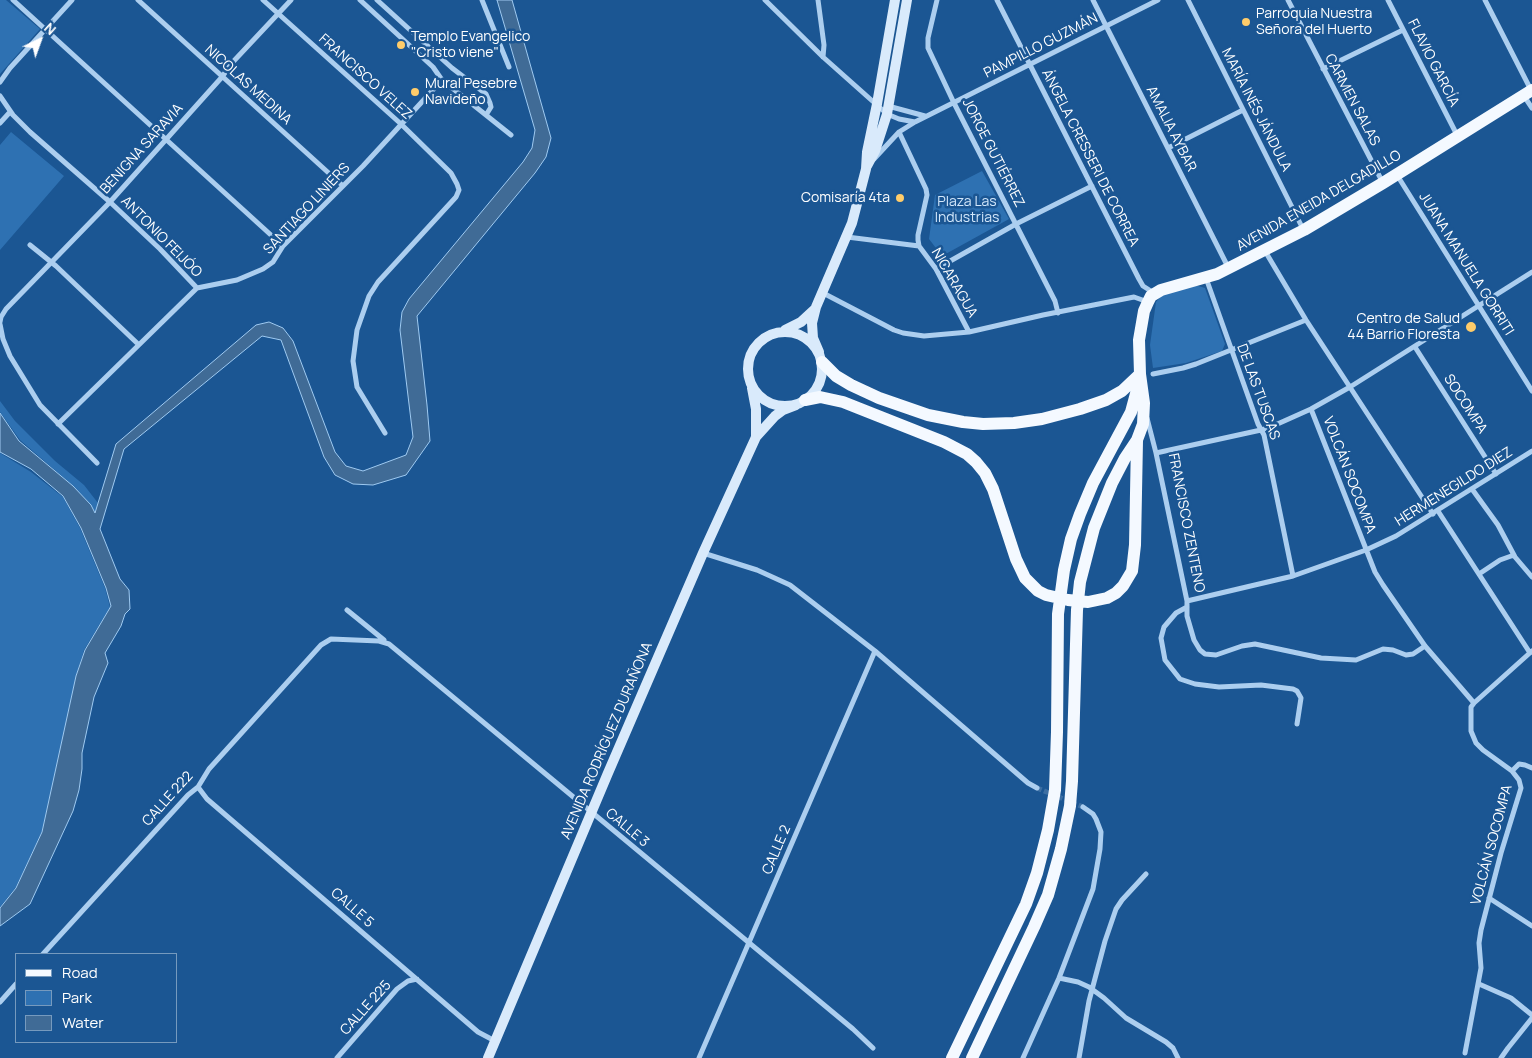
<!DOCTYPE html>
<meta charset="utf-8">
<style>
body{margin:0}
#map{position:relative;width:1532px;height:1058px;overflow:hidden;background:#1b5693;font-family:Manrope,sans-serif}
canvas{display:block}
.legend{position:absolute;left:15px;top:953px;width:162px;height:90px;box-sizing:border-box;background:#1b5693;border:1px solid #769abe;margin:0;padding:6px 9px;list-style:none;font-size:15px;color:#fff}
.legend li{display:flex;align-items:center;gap:10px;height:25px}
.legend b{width:25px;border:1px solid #769abe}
.north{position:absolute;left:15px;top:15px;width:50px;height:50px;-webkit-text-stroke:4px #1b5693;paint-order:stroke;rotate:42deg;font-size:14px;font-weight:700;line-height:20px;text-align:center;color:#fff}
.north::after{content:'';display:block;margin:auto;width:18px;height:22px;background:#fff;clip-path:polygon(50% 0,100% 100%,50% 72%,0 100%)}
</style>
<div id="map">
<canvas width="1532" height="1058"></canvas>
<ul class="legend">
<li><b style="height:6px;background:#f4f9ff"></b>Road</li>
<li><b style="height:14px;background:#2e71b2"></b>Park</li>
<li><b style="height:14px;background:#406b96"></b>Water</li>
</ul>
<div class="north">N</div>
</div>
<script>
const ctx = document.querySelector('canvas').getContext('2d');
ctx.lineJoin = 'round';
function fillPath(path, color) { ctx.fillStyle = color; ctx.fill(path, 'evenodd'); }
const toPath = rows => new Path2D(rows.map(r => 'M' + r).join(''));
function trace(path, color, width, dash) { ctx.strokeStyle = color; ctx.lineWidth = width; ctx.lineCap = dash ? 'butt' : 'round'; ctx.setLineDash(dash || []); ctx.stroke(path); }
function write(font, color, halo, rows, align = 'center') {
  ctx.font = font + ' Manrope,sans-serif'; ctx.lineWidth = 5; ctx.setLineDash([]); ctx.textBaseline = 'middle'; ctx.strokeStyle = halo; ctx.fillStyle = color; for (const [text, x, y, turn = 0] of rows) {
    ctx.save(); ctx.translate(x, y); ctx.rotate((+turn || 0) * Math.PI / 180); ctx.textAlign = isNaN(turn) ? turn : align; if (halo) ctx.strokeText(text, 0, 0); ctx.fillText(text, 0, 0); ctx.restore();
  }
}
const green = toPath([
 [0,0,6,0,40,29,0,74],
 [11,132,64,176,0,250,0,145],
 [982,171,1009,219,942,256,929,239,935,195],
 [1195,285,1205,288,1225,344,1222,351,1186,363,1153,368,1150,345,1156,302,1163,294],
 [0,401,15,421,55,461,84,485,98,503,95,513,91,505,73,486,20,440,0,412],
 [0,453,31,472,63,497,80,528,105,588,110,607,84,650,76,676,66,724,42,831,16,887,0,907]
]);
const water = toPath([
 [497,0,512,0,551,138,546,157,535,173,417,316,427,405,430,441,406,475,373,485,353,484,335,475,324,457,281,340,262,336,124,449,100,529,120,579,129,590,130,609,125,614,121,626,105,653,108,663,94,697,82,753,82,769,79,790,73,811,30,904,0,926,0,908,16,888,42,832,76,676,85,650,111,606,106,588,81,528,63,496,31,469,0,452,0,413,19,441,73,486,91,505,95,513,116,444,256,325,269,322,283,328,293,341,335,452,346,466,363,471,406,455,413,437,400,330,402,312,409,299,523,162,532,148,535,130,497,0]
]);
const streetTunnel = toPath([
 [1037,788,1083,807]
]);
const street = toPath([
 [13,0,283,246],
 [138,0,343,186],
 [263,0,401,124,451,173,457,184,459,190,456,197,378,282,369,296,357,330,353,361,357,387,385,433],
 [360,0,433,67,442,80,511,135],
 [377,0,452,68,486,94,490,103,491,107,486,115],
 [482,0,509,67],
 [765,0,823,57,887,114,899,119,915,122],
 [818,0,824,45,823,57],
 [937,0,928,38,928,48,954,103,1055,301,1058,313],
 [997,0,1139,279,1143,286,1154,293],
 [1093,0,1228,267],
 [1188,0,1303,229],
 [1288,0,1383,183],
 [1388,0,1457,135],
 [1485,0,1531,90],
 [1323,69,1403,30],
 [0,82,10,68,72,0],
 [0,96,13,115,30,132,110,202,160,249,197,288],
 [1524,96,1532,108],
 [888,106,925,116],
 [0,123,10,112],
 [899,132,926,189,927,195,918,235,918,240,919,246,936,269,969,332],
 [1168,148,1243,110],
 [874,159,899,132,915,122,1158,0],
 [1397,175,1532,391],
 [847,237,919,246],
 [30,245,56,266,138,344],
 [1265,251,1306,320,1433,514],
 [936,269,1016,224,1092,186],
 [1206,278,1258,424,1264,435,1293,576],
 [823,293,894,330,903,333,924,336,969,332,1043,315,1134,297,1148,302],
 [0,322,1,317,6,309,110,202,222,77,231,64,291,0],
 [0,324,3,339,10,356,40,405,97,463],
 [1415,347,1496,474],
 [1153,374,1183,368,1196,364,1306,320],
 [1311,409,1375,572,1383,585,1425,646,1474,703,1471,707,1471,731,1476,743,1483,750,1512,771,1519,780,1521,788,1501,853,1481,930,1479,943,1481,968,1465,1053],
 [1147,418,1156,453,1187,601,1187,616,1194,640,1200,650,1205,654,1216,655,1242,646,1255,644,1321,658,1356,660,1383,649,1393,650,1406,655,1413,654,1425,646],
 [58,424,197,288,237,280,263,269,273,262,283,246,363,166,442,80],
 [1156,453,1261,430,1273,426,1311,409,1350,387,1532,272],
 [1472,489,1498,525,1515,557,1532,577],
 [1438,511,1530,653],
 [703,553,757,570,790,585,875,651,1028,783,1037,788],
 [1479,574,1500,560,1514,555],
 [1187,601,1293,576,1366,550,1396,536,1532,451],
 [1187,607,1176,613,1164,627,1161,638,1165,660,1180,679,1195,684,1219,687,1261,685,1293,689,1297,691,1301,698,1297,724],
 [347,610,384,640],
 [1474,703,1532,651],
 [1512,771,1519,764,1525,765,1532,768],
 [198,787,207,799,478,1032,495,1041],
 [1489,898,1532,926],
 [43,954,188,795,198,787,209,769,321,645,331,639,379,641,389,644,853,1029,873,1048],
 [1059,978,1078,982,1089,987,1104,998,1126,1018,1166,1042,1173,1048,1178,1058],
 [1479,984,1511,998,1532,1015],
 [0,1002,16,984],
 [337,1058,397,989,408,981,417,979],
 [699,1058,875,651],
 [1023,1058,1059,978,1093,889,1100,849,1101,832,1096,819,1093,814,1083,807],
 [1079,1058,1089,1001,1105,941,1116,909,1122,900,1146,874],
 [1501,1058,1508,1048,1532,1018]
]);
const secondary = toPath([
 [867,166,875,151,887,114,907,0],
 [785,330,801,322,814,310],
 '748 369a37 37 0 1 1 74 0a37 37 0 1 1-74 0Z',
 [819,352,813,338,812,323,816,307,852,223,866,169,867,152,877,104,895,0],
 [752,388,756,409,756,437],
 [488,1058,608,773,703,553,756,437,775,416,783,410,796,405]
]);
const primary = toPath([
 [822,362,836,376,851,385,879,398,928,415,963,422,983,424,1014,423,1042,419,1080,409,1106,400,1122,391,1140,374],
 [805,400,820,397,843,402,944,442,967,454,976,462,985,473,993,489,1016,559,1025,578,1038,591,1046,595,1068,600,1088,602,1107,598,1116,593,1123,586,1132,571,1135,545,1137,441],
 [952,1058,1026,904,1037,873,1048,830,1055,790,1057,732,1058,614,1064,570,1071,539,1080,514,1093,483,1131,412,1138,386],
 [972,1058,1034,927,1048,895,1061,849,1070,806,1072,781,1077,610,1080,582,1094,528,1112,483,1125,458,1137,440,1143,424,1144,403,1140,374,1139,340,1144,311,1148,302,1151,296,1161,290,1217,274,1304,230,1383,183,1532,90]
]);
const markers = [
 [1246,22,5,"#ffcc6a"],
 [401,45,5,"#ffcc6a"],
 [415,92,5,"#ffcc6a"],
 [900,198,5,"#ffcc6a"],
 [1471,327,6,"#ffcc6a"]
];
const poiNames = [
 ["Parroquia Nuestra",1256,14],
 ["Señora del Huerto",1256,30],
 ["Templo Evangelico",411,37],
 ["\"Cristo viene\"",411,53],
 ["Mural Pesebre",425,84],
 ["Navideño",425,100],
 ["Comisaría 4ta",890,198,"right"],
 ["Centro de Salud",1460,319,"right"],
 ["44 Barrio Floresta",1460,335,"right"]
];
const streetNames = [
 ["PAMPILLO GUZMÁN",1041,46,-27],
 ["FLAVIO GARCÍA",1433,63,63],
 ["FRANCISCO VELEZ",365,77,42],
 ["NICOLAS MEDINA",248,85,42],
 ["CARMEN SALAS",1352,100,62],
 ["MARÍA INÉS JÁNDULA",1256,110,63],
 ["AMALIA AYBAR",1171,129,63],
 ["BENIGNA SARAVIA",142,149,-48],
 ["JORGE GUTIÉRREZ",993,153,63],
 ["ÁNGELA CRESSERI DE CORREA",1090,158,63],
 ["AVENIDA ENEIDA DELGADILLO",1319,201,-30],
 ["SANTIAGO LINIERS",307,209,-47],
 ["ANTONIO FEIJÓO",161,237,45],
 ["JUANA MANUELA GORRITI",1466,264,58],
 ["NICARAGUA",954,283,60],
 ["DE LAS TUSCAS",1258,392,70],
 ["SOCOMPA",1465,404,57],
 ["VOLCÁN SOCOMPA",1349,475,69],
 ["HERMENEGILDO DIEZ",1454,487,-32],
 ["FRANCISCO ZENTENO",1186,523,79],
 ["AVENIDA RODRÍGUEZ DURAÑONA",607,741,-67],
 ["CALLE 222",168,799,-48],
 ["CALLE 3",627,828,40],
 ["VOLCÁN SOCOMPA",1492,845,-75],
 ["CALLE 2",777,850,-67],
 ["CALLE 5",352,908,41],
 ["CALLE 225",366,1008,-48]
];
const parkNames = [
 ["Plaza Las",967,202],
 ["Industrias",967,218]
];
fillPath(green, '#2e71b2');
fillPath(water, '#406b96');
trace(water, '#9fcaf1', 1);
trace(streetTunnel, '#3d6fa3', 5, [5, 2.5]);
trace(street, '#acceef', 5);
trace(secondary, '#d9eafb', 10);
trace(primary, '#f4f9ff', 12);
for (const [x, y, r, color] of markers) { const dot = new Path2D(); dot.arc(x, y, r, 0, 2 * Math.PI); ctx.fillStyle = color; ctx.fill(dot); trace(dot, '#1b5693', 2); }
write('14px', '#fff', '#1b5693', poiNames, 'left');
write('14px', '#fff', '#1b5693', streetNames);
write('14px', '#d2e7fb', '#1b5693', parkNames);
</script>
